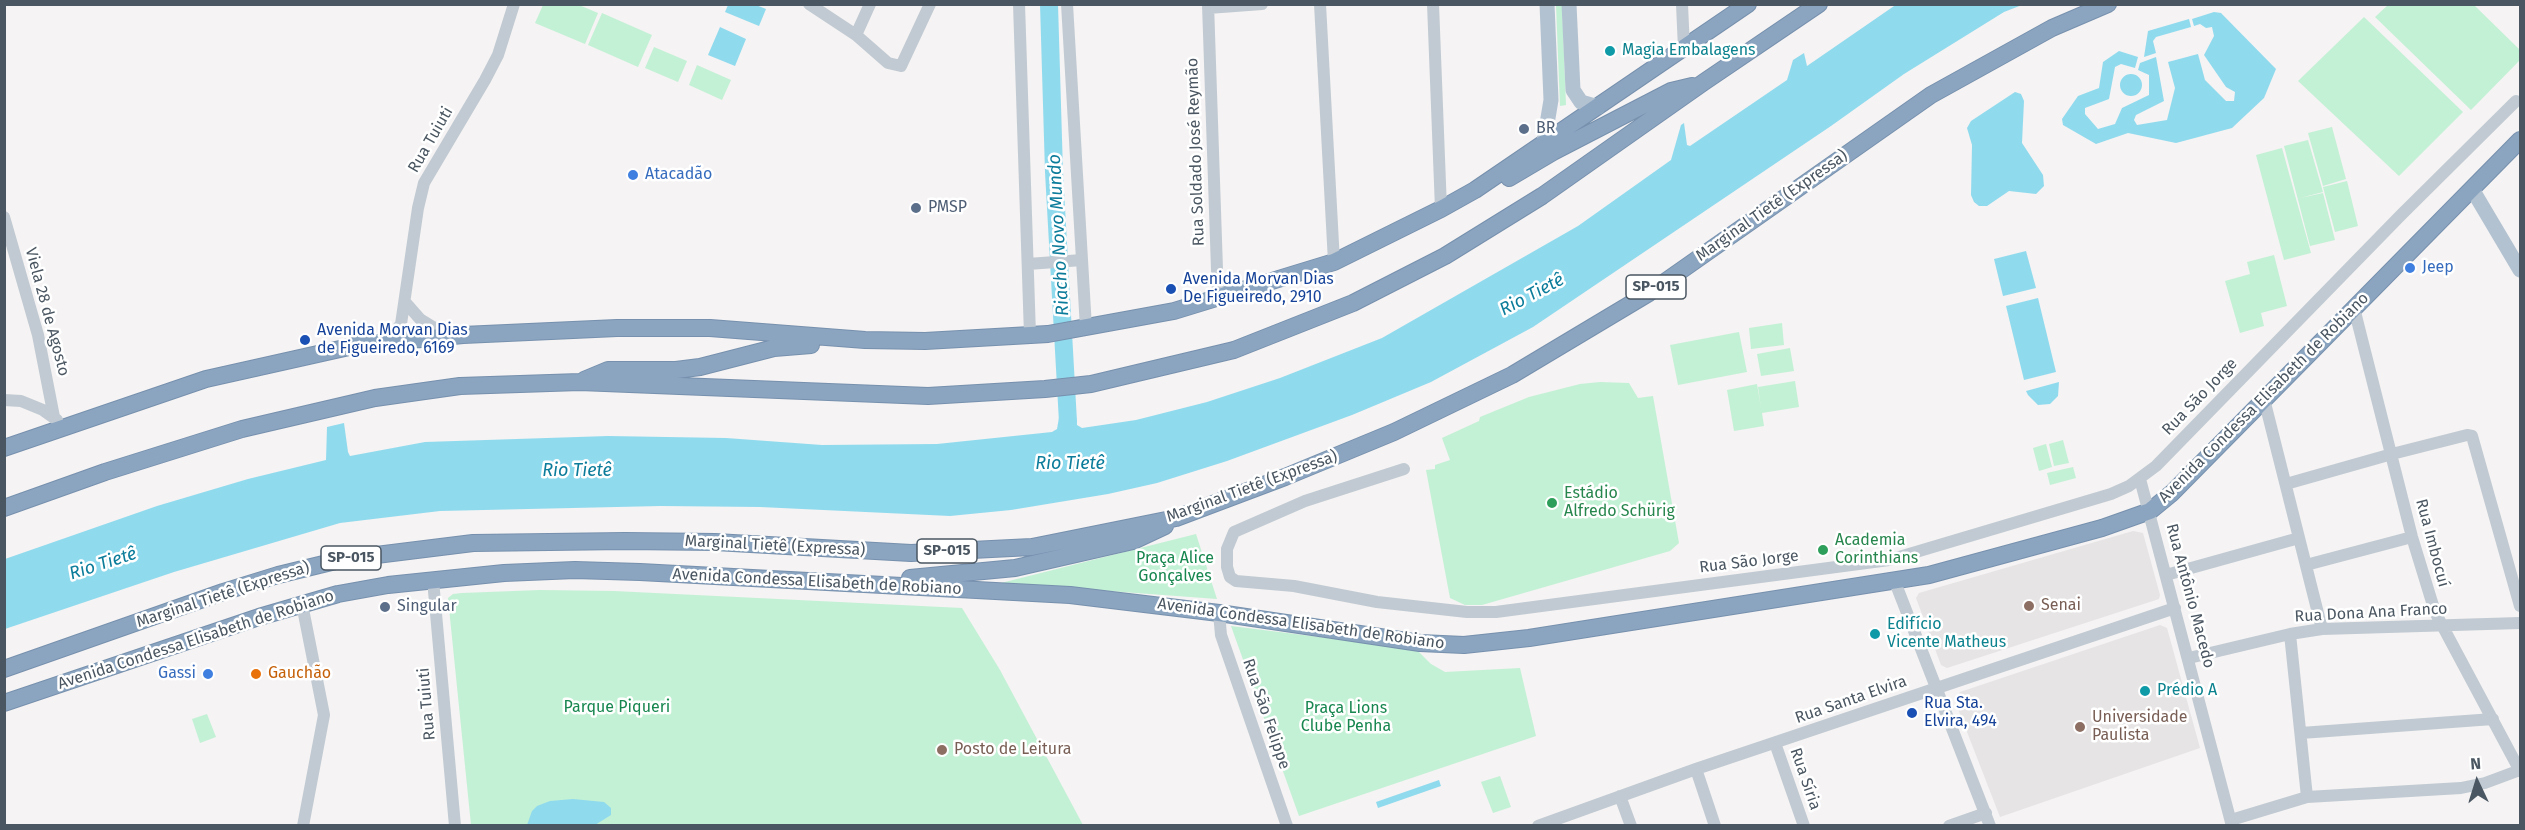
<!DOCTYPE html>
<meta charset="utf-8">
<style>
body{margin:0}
#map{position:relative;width:2525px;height:830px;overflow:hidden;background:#f5f3f3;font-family:"Fira Sans",sans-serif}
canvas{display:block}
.frame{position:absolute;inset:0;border:6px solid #4a5661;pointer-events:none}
.north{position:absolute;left:2447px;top:752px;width:60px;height:60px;-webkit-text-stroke:4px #fff;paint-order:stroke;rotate:356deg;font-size:16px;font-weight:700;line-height:24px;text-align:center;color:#4a5661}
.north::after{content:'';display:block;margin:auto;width:21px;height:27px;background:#4a5661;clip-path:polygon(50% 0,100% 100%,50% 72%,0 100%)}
</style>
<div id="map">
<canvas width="2525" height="830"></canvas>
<div class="frame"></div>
<div class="north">N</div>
</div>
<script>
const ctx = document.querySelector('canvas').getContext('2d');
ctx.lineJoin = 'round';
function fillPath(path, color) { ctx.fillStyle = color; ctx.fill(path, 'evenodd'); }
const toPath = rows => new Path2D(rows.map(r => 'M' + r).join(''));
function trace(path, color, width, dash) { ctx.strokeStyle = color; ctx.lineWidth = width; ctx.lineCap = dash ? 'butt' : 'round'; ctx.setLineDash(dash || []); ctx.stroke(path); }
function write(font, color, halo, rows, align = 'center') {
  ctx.font = font + ' "Fira Sans",sans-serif'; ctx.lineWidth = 5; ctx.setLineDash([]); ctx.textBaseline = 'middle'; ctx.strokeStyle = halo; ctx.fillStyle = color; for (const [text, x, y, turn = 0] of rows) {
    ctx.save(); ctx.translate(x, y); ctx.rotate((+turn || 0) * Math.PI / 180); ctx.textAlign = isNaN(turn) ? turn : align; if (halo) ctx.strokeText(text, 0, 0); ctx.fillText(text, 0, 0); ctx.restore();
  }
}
const education = toPath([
 [2133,531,2143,533,2160,595,2159,599,1947,668,1941,665,1916,598,1919,593],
 [2160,625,2167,628,2200,748,2000,817,1955,701,1960,692]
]);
const green = toPath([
 [2389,4,2474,5,2520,50,2520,60,2471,110,2375,17],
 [543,5,579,5,598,13,585,44,535,23],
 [1556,5,1562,5,1566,105,1560,106],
 [602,13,652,35,638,67,588,45],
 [2364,17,2463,112,2399,176,2298,81],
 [654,47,687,61,678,82,645,68],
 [697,65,731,80,722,100,689,85],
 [2332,127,2346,179,2323,186,2308,133],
 [2308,140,2323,192,2300,198,2323,193,2335,240,2310,246,2284,146],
 [2282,148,2311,253,2284,260,2256,155],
 [2347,181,2358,226,2335,232,2323,187],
 [2274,255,2287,306,2261,313,2264,326,2240,333,2225,281,2250,274,2247,262],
 [1782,323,1784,345,1751,349,1749,328],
 [1739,332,1747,372,1678,385,1670,345],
 [1790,348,1794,371,1761,376,1757,354],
 [1795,381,1799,407,1762,413,1764,426,1734,431,1727,390,1757,384,1761,408,1758,387],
 [1600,382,1629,383,1638,398,1653,396,1679,543,1670,551,1482,605,1465,605,1450,598,1426,470,1435,469,1435,465,1450,460,1442,438,1479,421,1480,417,1529,397,1580,384],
 [2063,440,2069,463,2054,466,2049,444],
 [2046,444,2052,467,2039,471,2033,448],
 [2073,467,2076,478,2050,485,2047,473],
 [1196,534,1217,599,1001,583],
 [540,590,614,591,962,608,1000,670,1083,825,471,825,448,598,453,594,462,593],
 [1231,626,1416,649,1431,664,1445,672,1520,668,1536,736,1299,816],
 [207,714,216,737,200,743,192,719],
 [1500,776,1511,807,1493,813,1481,782]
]);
const water = toPath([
 [1897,4,2022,5,2004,12,1904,74,1831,126,1533,327,1431,382,1352,415,1227,461,1157,483,1108,494,1011,510,950,516,760,507,661,506,440,511,340,523,174,572,5,629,5,559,157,506,248,479,326,460,327,427,344,423,348,452,350,456,425,442,608,436,726,438,822,445,937,444,1052,432,1057,429,1062,400,1074,398,1077,425,1082,428,1136,420,1207,402,1280,378,1382,338,1578,226,1671,160,1681,125,1684,123,1687,145,1690,146,1787,80,1793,60,1804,53,1807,66],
 [728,5,756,5,766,9,759,26,725,12],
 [2214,12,2221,13,2276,69,2264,98,2232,128,2176,143,2128,133,2096,144,2063,125,2062,119,2078,96,2099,88,2103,62,2119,51,2138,57,2135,68,2121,64,2115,67,2109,99,2085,108,2085,114,2098,129,2115,124,2122,108,2149,95,2149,75,2138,70,2140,63,2156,57,2164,101,2136,115,2134,120,2137,125,2167,120,2175,88,2168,62,2198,54,2205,80,2226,101,2234,101,2235,92,2226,87,2204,55,2214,36,2212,27,2206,28,2200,24,2194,26,2192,19],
 [2189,19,2191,27,2156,37,2153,41,2156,53,2144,57,2148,31],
 [720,27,746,39,735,66,708,55],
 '2120 85a11 11 0 1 1 22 0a11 11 0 1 1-22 0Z',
 [2015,92,2021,94,2024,101,2022,143,2043,175,2044,186,2036,194,2009,191,1987,206,1979,206,1974,202,1971,195,1972,145,1967,128,1971,121],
 [2026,251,2036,288,2003,296,1994,259],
 [2038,298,2056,372,2024,380,2006,306],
 [2059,382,2058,396,2050,404,2038,405,2028,395,2026,391],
 [1439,780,1441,786,1378,808,1376,802],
 [573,799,604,802,611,808,611,815,595,825,527,825,532,811,537,806,550,801]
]);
const river = toPath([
 [1049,4,1054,172,1068,422]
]);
const minor = toPath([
 [809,4,856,35,888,63,901,66,930,4],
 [1019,4,1030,335],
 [1067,4,1086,328],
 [1208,4,1218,299],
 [1320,4,1334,262],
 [1433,4,1441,209],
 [1682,4,1684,49],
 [1208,8,1262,4],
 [856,35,870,4],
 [4,217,38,335,54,417],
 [1028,264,1082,260],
 [405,302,420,319,433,327,452,333],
 [2354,308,2412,537,2435,612,2520,771],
 [381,341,392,335,401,324,418,208,424,183,485,80,498,55,514,4],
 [2264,399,2322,629],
 [4,400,21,401,43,410,57,420],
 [1404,469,1305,501,1234,532,1227,549,1227,567,1230,577,1236,581,1294,586,1377,602,1467,612,1496,612,1889,560,2111,494,2129,486,2156,466,2401,215,2516,101],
 [2140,479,2232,826],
 [2286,484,2392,454,2467,435,2472,436,2520,606],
 [2306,565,2412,537],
 [2166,575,2299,538],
 [433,580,455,826],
 [1895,582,1990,826],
 [302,604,324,715,303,826],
 [1219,613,1221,635,1287,826],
 [2290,634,2307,797],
 [2189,658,2290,634,2322,629,2520,623],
 [2301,733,2493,719],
 [1775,743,1804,826],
 [1696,769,1715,826],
 [1620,796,1631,826],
 [2231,820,2307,797,2461,788,2485,783,2520,770],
 [1538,826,1696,769,2175,608],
 [1949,826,1986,813]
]);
const major = toPath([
 [1569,4,1573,90,1581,102,1598,107],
 [1544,142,1551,100,1547,4],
 [2472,189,2520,270]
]);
const highway = toPath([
 [1509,178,1553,152,1671,91,1692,86],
 [584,380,608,370,676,370,700,367,774,348,811,345],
 [4,448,206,379,358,345,463,335,617,328,710,328,865,340,925,341,1048,334,1174,311,1334,262,1441,209,1475,190,1748,4],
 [4,508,105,472,242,429,375,398,460,386,580,382,928,396,1045,389,1091,384,1234,350,1353,303,1445,256,1542,196,1704,82,1819,4],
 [910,578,1015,568,1133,541,1165,526],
 [4,669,223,592,278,575,344,559,473,543,625,541,715,542,911,553,1032,547,1176,518,1285,477,1394,432,1512,375,1649,293,1931,95,2052,28,2108,4],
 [4,703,259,617,338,594,388,585,504,573,575,570,640,572,1070,595,1219,613,1420,643,1464,645,1529,638,1929,575,2102,528,2150,511,2172,493,2520,140]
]);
const markers = [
 [1610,51,6,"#0f9aa8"],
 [1524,129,6,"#5c6f8a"],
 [633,175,6,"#3f7fe0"],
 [916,208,6,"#5c6f8a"],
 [2410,268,6,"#3f7fe0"],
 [1171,289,6,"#1a4fb4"],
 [305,340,6,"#1a4fb4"],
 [1552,503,6,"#2e9e5b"],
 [1823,550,6,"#2e9e5b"],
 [2029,606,6,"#8d6e63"],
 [385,607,6,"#5c6f8a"],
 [1875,634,6,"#0f9aa8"],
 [208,674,6,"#3f7fe0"],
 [256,674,6,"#e8710a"],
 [2145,691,6,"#0f9aa8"],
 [1912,713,6,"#1a4fb4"],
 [2080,727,6,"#8d6e63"],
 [942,750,6,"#8d6e63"]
];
const shields = [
 [1656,287,60],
 [947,551,60],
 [351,558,60]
];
const shieldNames = [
 ["SP-015",1656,287],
 ["SP-015",947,551],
 ["SP-015",351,558]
];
const cultureNames = [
 ["Magia Embalagens",1622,51],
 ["Edifício",1887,625],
 ["Vicente Matheus",1887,643],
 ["Prédio A",2157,691]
];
const serviceNames = [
 ["BR",1536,129],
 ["PMSP",928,208],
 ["Singular",397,607]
];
const streetNames = [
 ["Rua Tuiuti",431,140,-60],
 ["Rua Soldado José Reymão",1196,152,-92],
 ["Marginal Tietê (Expressa)",1772,206,-35],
 ["Viela 28 de Agosto",47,312,75],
 ["Rua São Jorge",2200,397,-46],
 ["Avenida Condessa Elisabeth de Robiano",2264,398,-45],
 ["Marginal Tietê (Expressa)",1252,487,-20],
 ["Rua Imbocuí",2432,543,75],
 ["Marginal Tietê (Expressa)",775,546,3],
 ["Rua São Jorge",1749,562,-7],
 ["Avenida Condessa Elisabeth de Robiano",817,582,3],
 ["Marginal Tietê (Expressa)",223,595,-18],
 ["Rua Antônio Macedo",2190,596,75],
 ["Rua Dona Ana Franco",2371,613,-3],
 ["Avenida Condessa Elisabeth de Robiano",1301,624,8],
 ["Avenida Condessa Elisabeth de Robiano",196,640,-18],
 ["Rua Santa Elvira",1851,700,-19],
 ["Rua Tuiuti",427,704,-95],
 ["Rua São Felippe",1266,714,71],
 ["Rua Síria",1805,779,71]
];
const shopNames = [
 ["Atacadão",645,175],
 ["Jeep",2422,268],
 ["Gassi",196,674,"right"]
];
const transitNames = [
 ["Avenida Morvan Dias",1183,280],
 ["De Figueiredo, 2910",1183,298],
 ["Avenida Morvan Dias",317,331],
 ["de Figueiredo, 6169",317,349],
 ["Rua Sta.",1924,704],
 ["Elvira, 494",1924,722]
];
const leisureNames = [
 ["Estádio",1564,494],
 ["Alfredo Schürig",1564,512],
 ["Academia",1835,541],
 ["Corinthians",1835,559]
];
const parkNames = [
 ["Praça Alice",1175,559],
 ["Gonçalves",1175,577],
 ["Parque Piqueri",617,708],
 ["Praça Lions",1346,709],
 ["Clube Penha",1346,727]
];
const educationNames = [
 ["Senai",2041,606],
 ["Universidade",2092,718],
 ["Paulista",2092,736],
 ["Posto de Leitura",954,750]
];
const foodNames = [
 ["Gauchão",268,674]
];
const waterNames = [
 ["Riacho Novo Mundo",1059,235,-93],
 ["Rio Tietê",1532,295,-28],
 ["Rio Tietê",1070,464],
 ["Rio Tietê",577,471],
 ["Rio Tietê",103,564,-18]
];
fillPath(education, '#e6e4e5');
fillPath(green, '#c3f1d5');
fillPath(water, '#90daee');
trace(river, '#90daee', 18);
trace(highway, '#7690ad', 18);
trace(minor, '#c1cad2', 12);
trace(major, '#b3c2d1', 15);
trace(highway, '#8ba5c1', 16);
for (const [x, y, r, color] of markers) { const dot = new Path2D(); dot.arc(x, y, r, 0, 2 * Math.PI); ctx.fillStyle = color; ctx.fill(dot); trace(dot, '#fff', 2); }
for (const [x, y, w] of shields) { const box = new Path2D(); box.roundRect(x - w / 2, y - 12, w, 24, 4.5); ctx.fillStyle = '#fff'; ctx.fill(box); trace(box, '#4a5661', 1.5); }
write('bold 15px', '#4a5661', null, shieldNames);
write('16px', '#0d838f', '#fff', cultureNames, 'left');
write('16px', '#4e5e75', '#fff', serviceNames, 'left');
write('16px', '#4a5661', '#fff', streetNames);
write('16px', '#366cbe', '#fff', shopNames, 'left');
write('16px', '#164399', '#fff', transitNames, 'left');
write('16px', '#27864d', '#fff', leisureNames, 'left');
write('16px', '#17864f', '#fff', parkNames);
write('16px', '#785e54', '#fff', educationNames, 'left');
write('16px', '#c56008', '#fff', foodNames, 'left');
write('italic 18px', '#0c7c9b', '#fff', waterNames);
</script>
